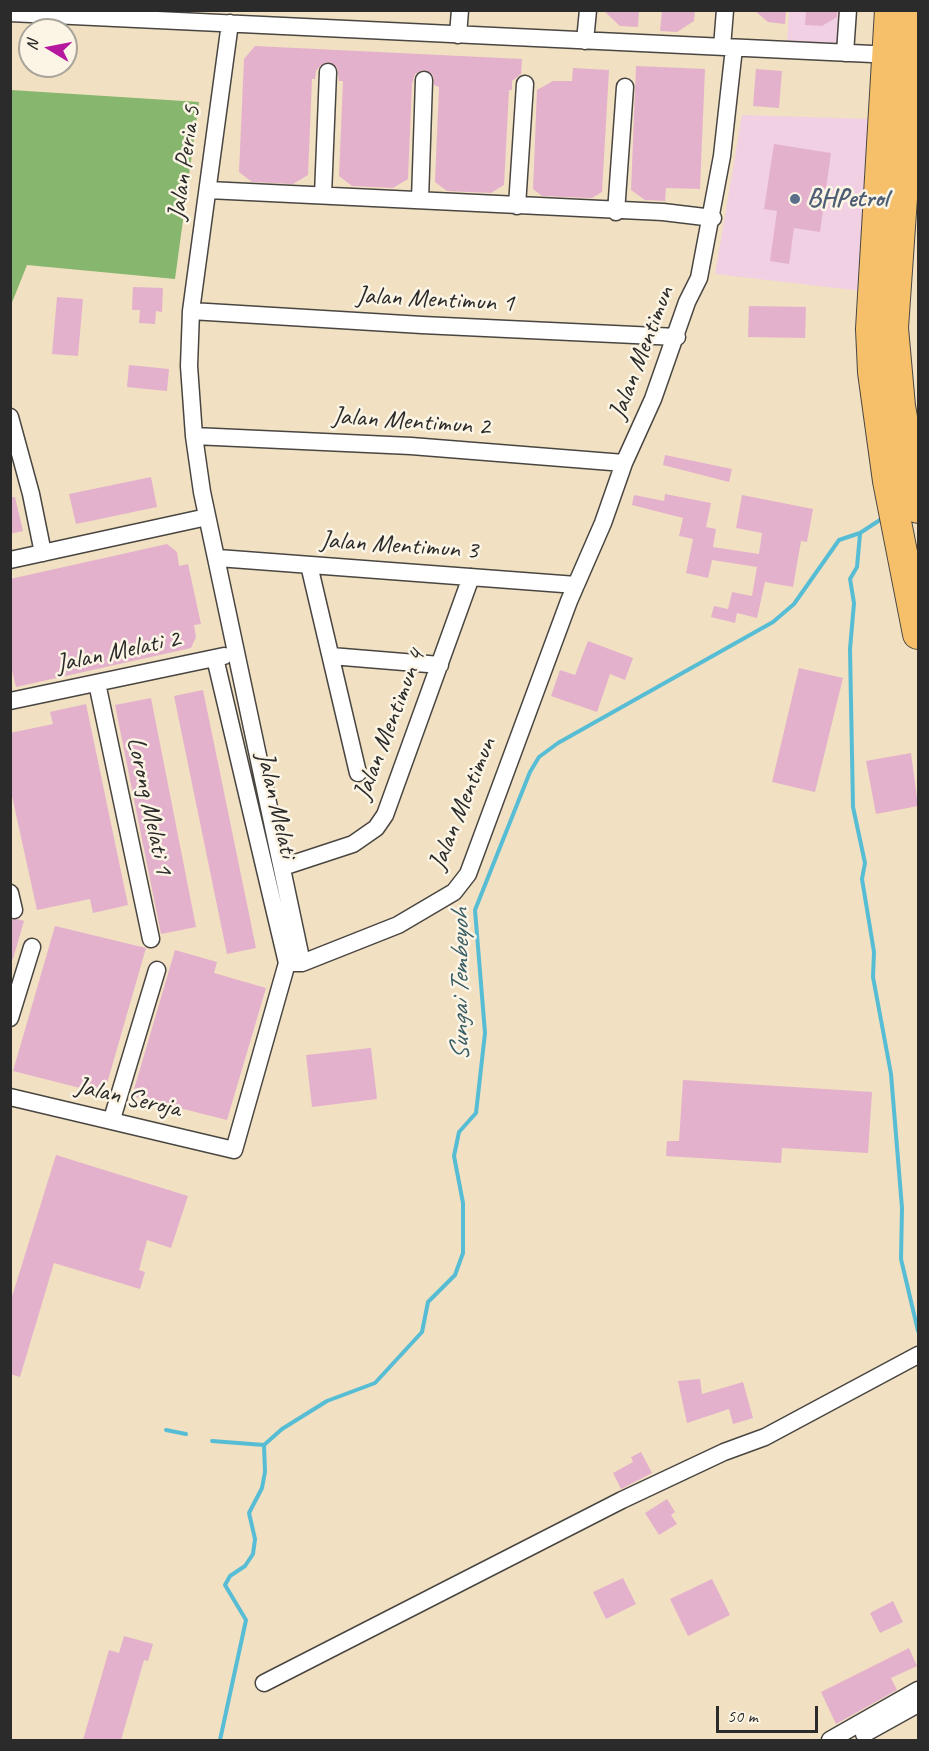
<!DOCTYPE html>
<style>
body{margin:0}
#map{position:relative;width:929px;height:1751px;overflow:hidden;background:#f1e0c1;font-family:Caveat,sans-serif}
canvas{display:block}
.frame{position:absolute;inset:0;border:12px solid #2b2b2b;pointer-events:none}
.north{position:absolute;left:18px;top:18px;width:60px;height:60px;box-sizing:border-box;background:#fcf5e5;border:2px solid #a8a49b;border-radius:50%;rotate:280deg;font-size:16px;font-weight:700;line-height:24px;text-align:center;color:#2b2b2b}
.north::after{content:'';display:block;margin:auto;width:21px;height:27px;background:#b5179e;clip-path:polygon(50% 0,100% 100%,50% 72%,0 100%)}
.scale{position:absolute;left:716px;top:1706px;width:102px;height:27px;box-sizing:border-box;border:3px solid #2b2b2b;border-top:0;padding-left:8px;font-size:18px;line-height:21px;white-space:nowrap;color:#2b2b2b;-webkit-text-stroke:4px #fcf5e5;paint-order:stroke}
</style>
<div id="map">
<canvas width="929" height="1751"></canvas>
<div class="frame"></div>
<div class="north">N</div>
<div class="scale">50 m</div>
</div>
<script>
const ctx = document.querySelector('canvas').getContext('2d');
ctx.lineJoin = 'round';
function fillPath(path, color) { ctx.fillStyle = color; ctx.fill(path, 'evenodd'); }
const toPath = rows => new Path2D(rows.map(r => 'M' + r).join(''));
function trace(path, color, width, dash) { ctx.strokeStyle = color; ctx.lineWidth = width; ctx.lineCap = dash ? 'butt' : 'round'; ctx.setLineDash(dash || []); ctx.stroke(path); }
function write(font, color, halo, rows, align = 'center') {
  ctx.font = font + ' Caveat,sans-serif'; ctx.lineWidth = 5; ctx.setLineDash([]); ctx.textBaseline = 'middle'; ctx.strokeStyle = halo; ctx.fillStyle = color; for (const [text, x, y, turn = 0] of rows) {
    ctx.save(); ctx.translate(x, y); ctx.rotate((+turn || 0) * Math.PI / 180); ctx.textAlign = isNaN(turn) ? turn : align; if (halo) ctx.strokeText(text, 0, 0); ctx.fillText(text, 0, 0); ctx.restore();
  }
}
const built = toPath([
 [789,11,853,11,849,58,786,55],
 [742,115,873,119,862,291,715,274]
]);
const forest = toPath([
 [11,90,199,102,175,279,27,265,11,305]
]);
const stream = toPath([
 [860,534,857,567,850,579,854,603,850,649,853,807,865,863,862,879,874,952,873,977,891,1074,902,1208,901,1259,918,1331],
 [166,1430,186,1434],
 [212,1441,264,1445],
 [220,1740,246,1620,225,1585,230,1576,245,1566,253,1554,255,1539,249,1513,262,1488,265,1472,264,1445,282,1429,327,1401,375,1383,422,1332,428,1302,455,1275,463,1253,463,1203,454,1156,459,1132,476,1113,485,1033,475,910,530,772,539,757,558,743,773,622,794,604,839,540,860,533,883,518]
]);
const building = toPath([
 [603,10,639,10,638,27,620,26],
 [662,10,695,10,694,21,677,32,660,31],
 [754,10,786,10,785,24,768,22],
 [806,10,837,10,837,17,822,26,805,25],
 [255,46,522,59,521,74,512,81,512,90,509,90,504,185,491,193,447,191,435,182,439,87,434,85,433,75,424,70,415,74,412,84,408,179,393,188,352,186,339,176,343,81,339,81,337,67,328,62,320,66,316,71,315,79,312,79,308,175,293,184,252,182,239,172,244,59],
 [636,66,705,69,700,189,666,188,665,201,645,200,631,190],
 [573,68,609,70,602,192,592,198,542,196,533,189,537,90,553,81,572,81],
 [756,69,782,71,779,108,753,106],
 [774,144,831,153,820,232,794,228,789,264,770,261,777,211,764,209],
 [133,287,163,288,162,312,156,311,155,324,139,323,140,310,132,310],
 [57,297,83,299,78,356,52,354],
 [749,306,806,307,805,338,748,337],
 [129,365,169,369,167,391,127,387],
 [665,455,732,469,729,482,663,465],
 [151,477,157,507,76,524,69,494],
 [665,494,711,503,706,527,716,529,713,547,759,554,762,533,736,528,742,495,813,509,807,542,801,541,793,587,765,582,757,618,737,613,735,623,711,617,714,606,728,609,732,592,752,596,757,567,712,560,708,578,686,573,693,539,679,536,683,518,632,505,634,495,664,501],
 [10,497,15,497,23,531,10,534],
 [167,544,177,552,179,566,188,564,201,624,194,625,196,637,191,648,16,687,10,663,10,579],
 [588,641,633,658,625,680,610,674,597,712,551,696,560,670,575,675],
 [799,668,843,678,815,792,772,782],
 [203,690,256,948,227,954,174,696],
 [151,698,196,927,161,934,115,705],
 [86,704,128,905,93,913,90,899,37,910,10,787,10,733,53,724,50,712],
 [911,753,918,806,876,814,866,761],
 [18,919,24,921,13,959,10,959,10,920],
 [55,926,146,948,104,1094,13,1071],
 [175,950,217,962,214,973,266,988,227,1120,132,1096],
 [371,1048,377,1099,312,1107,306,1055],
 [683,1080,872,1092,868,1153,782,1148,781,1163,666,1156,667,1141,679,1141],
 [56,1155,188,1196,171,1248,147,1240,139,1270,145,1272,140,1289,54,1263,20,1377,10,1374,10,1303],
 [700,1379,702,1394,743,1382,753,1418,733,1424,729,1409,687,1423,678,1381],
 [641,1452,652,1473,621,1489,613,1473,633,1462,631,1457],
 [667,1499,675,1512,671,1515,677,1524,659,1535,645,1513],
 [623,1578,636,1604,606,1619,593,1592],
 [712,1579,730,1615,688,1636,670,1599],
 [893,1601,903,1622,880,1633,870,1613],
 [124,1636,153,1644,148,1661,144,1660,121,1740,83,1740,109,1650,119,1653],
 [909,1648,917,1666,891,1678,897,1690,836,1724,821,1692]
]);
const street = toPath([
 [10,13,893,55],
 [230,23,191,311,189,366,194,436,202,492,302,963],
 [458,35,460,10],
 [585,41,588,10],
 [722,47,725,10],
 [845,53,848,10],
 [208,190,663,212,713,218],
 [323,195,328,72],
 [420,200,424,80],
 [517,206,525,84],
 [616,212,625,87],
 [191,311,422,325,677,337],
 [10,417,31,494,43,553],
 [194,436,411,446,624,463],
 [218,558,576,585],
 [10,560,207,517],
 [309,565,358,773],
 [331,656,440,665],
 [215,658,287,963],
 [97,683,151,939],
 [10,701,224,656],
 [283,867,353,844,376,828,385,815,471,577],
 [10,893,14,910],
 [10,1018,32,947],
 [10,1097,234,1150,287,963,302,963,398,925,454,892,468,874,569,601,603,523,624,463,653,399,687,302,699,278,722,156,734,48],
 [112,1119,157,970],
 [264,1683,622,1500,724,1452,765,1437,918,1355],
 [864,1734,918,1704],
 [830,1740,918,1690]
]);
const highway = toPath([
 [890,10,871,329,873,372,888,481,918,634],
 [915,10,893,328,900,406,918,508]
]);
const markers = [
 [795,199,6,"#5c6f8a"]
];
const streetNames = [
 ["Jalan Peria 5",185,163,-82],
 ["Jalan Mentimun 1",435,300,3],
 ["Jalan Mentimun",642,353,-69],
 ["Jalan Mentimun 2",411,422,4],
 ["Jalan Mentimun 3",399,546,4],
 ["Jalan Melati 2",118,652,-12],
 ["Jalan Mentimun 4",390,725,-69],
 ["Jalan Mentimun",463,804,-68],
 ["Jalan Melati",276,805,77],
 ["Lorong Melati 1",149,806,78],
 ["Jalan Seroja",128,1098,13]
];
const serviceNames = [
 ["BHPetrol",807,199]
];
const waterNames = [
 ["Sungai Tembeyoh",461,985,-90]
];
fillPath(built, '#f1d0e3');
fillPath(forest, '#87b66e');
trace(stream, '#57bdd5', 4);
fillPath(building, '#e4b1cd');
trace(street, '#494642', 19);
trace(highway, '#494642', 32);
trace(street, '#fff', 16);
trace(highway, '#f6c06b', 30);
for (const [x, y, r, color] of markers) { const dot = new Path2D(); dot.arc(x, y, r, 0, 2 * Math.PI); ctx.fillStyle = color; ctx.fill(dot); trace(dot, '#fcf5e5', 2); }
write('26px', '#2b2b2b', '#fcf5e5', streetNames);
write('bold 26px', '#4e5e75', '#fcf5e5', serviceNames, 'left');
write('italic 27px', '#3a5e66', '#fcf5e5', waterNames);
</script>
